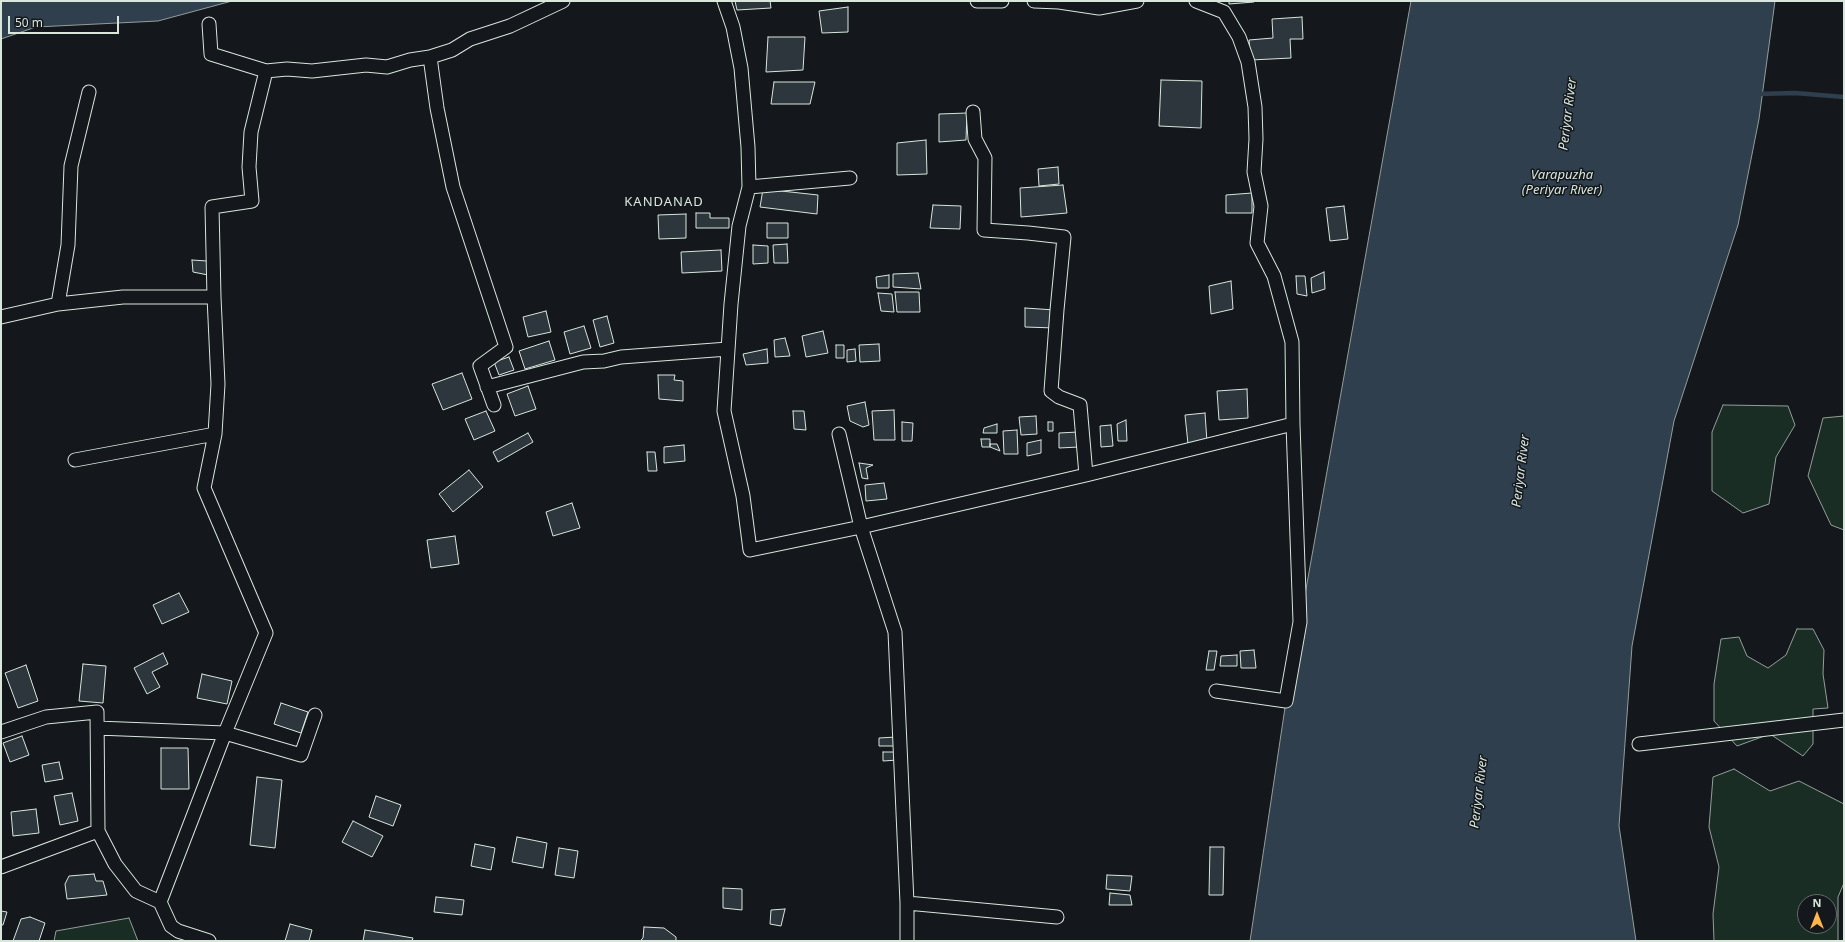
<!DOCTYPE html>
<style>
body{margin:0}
#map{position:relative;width:1845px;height:942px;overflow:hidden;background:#14181c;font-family:"Noto Sans",sans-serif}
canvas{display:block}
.frame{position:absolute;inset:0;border:2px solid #d8e6dc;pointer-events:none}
.north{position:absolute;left:1797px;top:894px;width:40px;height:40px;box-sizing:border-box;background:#14181c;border:1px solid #626a69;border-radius:50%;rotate:0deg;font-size:11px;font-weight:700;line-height:16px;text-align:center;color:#d8e6dc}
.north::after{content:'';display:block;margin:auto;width:14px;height:18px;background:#ffb74d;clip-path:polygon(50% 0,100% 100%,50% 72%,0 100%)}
.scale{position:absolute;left:8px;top:16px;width:111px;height:18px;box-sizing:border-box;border:2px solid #d8e6dc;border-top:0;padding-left:5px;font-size:12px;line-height:14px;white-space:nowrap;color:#d8e6dc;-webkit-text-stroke:3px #14181c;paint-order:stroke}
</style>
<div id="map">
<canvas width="1845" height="942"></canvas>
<div class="frame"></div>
<div class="north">N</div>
<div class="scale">50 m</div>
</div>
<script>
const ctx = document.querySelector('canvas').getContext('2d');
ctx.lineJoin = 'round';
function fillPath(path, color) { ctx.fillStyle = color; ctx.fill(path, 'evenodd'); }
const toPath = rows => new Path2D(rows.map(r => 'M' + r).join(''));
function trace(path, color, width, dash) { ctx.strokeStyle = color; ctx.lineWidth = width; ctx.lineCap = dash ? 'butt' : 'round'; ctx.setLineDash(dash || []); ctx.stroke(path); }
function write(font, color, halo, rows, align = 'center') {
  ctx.font = font + ' "Noto Sans",sans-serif'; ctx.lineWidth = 3; ctx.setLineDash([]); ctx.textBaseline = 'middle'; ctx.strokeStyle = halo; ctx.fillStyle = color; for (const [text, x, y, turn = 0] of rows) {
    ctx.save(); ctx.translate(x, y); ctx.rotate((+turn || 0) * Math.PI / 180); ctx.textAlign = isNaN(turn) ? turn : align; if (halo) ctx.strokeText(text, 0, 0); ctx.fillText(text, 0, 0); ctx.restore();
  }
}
const green = toPath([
 [1723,405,1788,406,1795,425,1776,457,1769,504,1743,513,1712,491,1712,432,1723,405],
 [1844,416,1844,530,1831,525,1808,476,1823,418,1844,416],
 [1797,629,1813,629,1824,650,1823,674,1828,708,1813,709,1813,744,1803,756,1770,734,1737,746,1714,721,1714,684,1721,639,1739,637,1747,656,1768,668,1786,655,1797,629],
 [1734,769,1770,791,1799,781,1844,804,1844,883,1838,897,1838,941,1714,941,1713,914,1719,867,1709,827,1713,777,1734,769],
 [1805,902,1829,902,1829,926,1805,926,1805,902],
 [129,918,138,941,54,941,56,931,129,918]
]);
const water = toPath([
 [1,1,232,1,158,21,36,27,1,39,1,1],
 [1411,1,1775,1,1759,119,1738,225,1674,421,1632,646,1619,826,1636,941,1250,941,1286,701,1411,1]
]);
const stream = toPath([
 [1757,94,1795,93,1844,97]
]);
const building = toPath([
 [735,1,770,1,771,8,737,10,735,1],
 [1229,1,1254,1,1254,2,1229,4,1229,1],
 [848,7,848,32,822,33,819,11,848,7],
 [1302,17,1303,39,1290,39,1291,58,1251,60,1249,40,1273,38,1272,19,1302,17],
 [768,37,805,37,803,70,766,72,768,37],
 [1161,80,1202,81,1201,128,1159,126,1161,80],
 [774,82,815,82,810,104,771,104,774,82],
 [967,113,966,140,939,142,939,114,967,113],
 [926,140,927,174,897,175,897,143,926,140],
 [1058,167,1059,184,1039,186,1038,169,1058,167],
 [1063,185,1067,213,1021,217,1020,188,1063,185],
 [763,189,818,195,817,214,760,207,763,189],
 [1252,193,1252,213,1226,213,1226,195,1252,193],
 [933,205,961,206,960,229,930,228,933,205],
 [1344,206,1348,239,1330,241,1326,208,1344,206],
 [696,213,710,213,710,218,729,218,729,228,696,228,696,213],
 [686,214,686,238,659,239,658,215,686,214],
 [767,223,788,223,788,238,767,238,767,223],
 [787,244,788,263,774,263,773,245,787,244],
 [753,245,768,246,768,263,753,264,753,245],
 [721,250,722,271,682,273,681,252,721,250],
 [192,260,207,261,208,275,193,272,192,260],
 [1324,272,1325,289,1312,293,1311,278,1324,272],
 [918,273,921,289,893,287,893,274,918,273],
 [889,275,889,288,877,288,876,277,889,275],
 [1296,276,1305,276,1307,296,1297,294,1296,276],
 [1231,281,1233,309,1211,314,1209,286,1231,281],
 [895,292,919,292,920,312,897,312,895,292],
 [878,293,892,294,894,312,881,311,878,293],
 [1025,308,1055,310,1055,328,1025,327,1025,308],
 [546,311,551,332,528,337,523,317,546,311],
 [607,316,614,343,600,347,593,320,607,316],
 [584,326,591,348,570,354,564,332,584,326],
 [823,331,828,353,806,357,802,336,823,331],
 [785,338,790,356,775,357,774,340,785,338],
 [549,341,555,360,525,369,519,351,549,341],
 [879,344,880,361,860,362,859,345,879,344],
 [836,345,844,345,844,358,836,358,836,345],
 [767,349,768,363,746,365,743,354,767,349],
 [855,349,856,361,847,362,847,350,855,349],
 [509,357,514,370,499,375,494,362,509,357],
 [462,373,472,399,443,410,432,384,462,373],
 [658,375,675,375,674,380,683,381,683,401,659,399,658,375],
 [528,386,536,409,515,416,507,394,528,386],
 [1247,389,1248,418,1219,420,1217,391,1247,389],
 [865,402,869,425,863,427,850,421,847,406,865,402],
 [894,410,895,440,874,440,872,411,894,410],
 [486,411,495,431,474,440,465,419,486,411],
 [793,411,804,411,806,430,794,429,793,411],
 [1205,413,1207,442,1188,444,1185,415,1205,413],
 [1036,416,1037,434,1021,435,1019,417,1036,416],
 [1126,420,1127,441,1118,441,1117,424,1126,420],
 [902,422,913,423,912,441,902,441,902,422],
 [1048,422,1053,422,1053,431,1048,431,1048,422],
 [997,424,997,433,983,433,984,428,997,424],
 [1111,425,1113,446,1101,447,1100,426,1111,425],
 [1017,430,1018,454,1004,454,1003,431,1017,430],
 [1078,432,1079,447,1059,448,1059,433,1078,432],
 [528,433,533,442,498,462,493,452,528,433],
 [981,439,990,439,990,447,982,447,981,439],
 [1041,440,1041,453,1027,456,1027,443,1041,440],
 [990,444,997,444,1000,451,990,447,990,444],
 [684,445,685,461,664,463,664,447,684,445],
 [647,452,655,452,657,471,648,471,647,452],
 [859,463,873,465,866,468,868,479,862,478,859,463],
 [469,470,483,487,453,512,439,494,469,470],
 [884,483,887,499,866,501,865,485,884,483],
 [572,503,580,528,553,536,546,512,572,503],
 [455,536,459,564,431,568,427,540,455,536],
 [179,593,189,612,162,624,153,605,179,593],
 [1254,650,1256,668,1241,668,1240,651,1254,650],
 [1209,651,1217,651,1214,670,1206,670,1209,651],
 [163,653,168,664,152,672,160,687,147,694,134,668,163,653],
 [1237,655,1237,666,1220,666,1221,656,1237,655],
 [83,664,106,666,103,703,79,701,83,664],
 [26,665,38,701,18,708,5,673,26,665],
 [202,674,232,681,227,704,197,698,202,674],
 [281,703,308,712,301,733,274,724,281,703],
 [22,736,29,755,10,762,3,743,22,736],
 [896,737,897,746,879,746,879,738,896,737],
 [161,748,188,748,189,789,161,789,161,748],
 [883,752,897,752,898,760,883,761,883,752],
 [59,762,63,779,45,782,42,765,59,762],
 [257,777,282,780,275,848,250,845,257,777],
 [72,793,78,821,60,825,54,796,72,793],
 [376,796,401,805,393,826,369,817,376,796],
 [36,809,39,833,13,836,11,812,36,809],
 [353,821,383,836,372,857,342,842,353,821],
 [517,837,547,843,543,868,512,862,517,837],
 [475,844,495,848,491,870,471,866,475,844],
 [1210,847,1224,847,1223,895,1209,895,1210,847],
 [559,848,578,851,574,878,555,875,559,848],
 [94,874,96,881,103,881,107,895,67,899,65,884,69,876,94,874],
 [1107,875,1132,876,1130,891,1106,889,1107,875],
 [723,888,742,889,742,910,723,908,723,888],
 [1110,893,1130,895,1132,905,1109,905,1110,893],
 [436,897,464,900,462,915,434,912,436,897],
 [1,903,1,911,7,912,3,925,1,925,1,903],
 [785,909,781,926,770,924,771,910,785,909],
 [30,917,45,923,39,941,13,941,21,919,30,917],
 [290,924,312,930,309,941,285,941,290,924],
 [644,927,664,928,676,937,676,941,640,941,643,938,644,927],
 [365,930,413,938,412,941,363,941,365,930]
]);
const street = toPath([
 [724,1,733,27,741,68,748,147,749,187,739,226,731,304,724,411,743,496,750,550,861,527,895,632,907,903,907,941],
 [977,1,1002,1],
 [1034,1,1059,2,1099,8,1137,1],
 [1196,1,1224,12,1239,37,1248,62,1255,107,1256,139,1254,172,1261,206,1257,243,1274,276,1292,342,1293,424],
 [209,24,211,54,266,71,287,69,312,71,366,65,387,67,410,60,430,57,452,50,470,39,510,26,563,1],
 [430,57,437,108,453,187,506,347,480,366,494,405],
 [973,112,975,139,985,158,984,230,1028,233,1064,237,1057,310,1051,391,1059,397,1080,405,1086,475],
 [749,187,850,178],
 [214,297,212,207,252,201,249,167,251,132,266,71],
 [58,304,68,245,71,166,89,92],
 [1,317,58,304,123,297,214,297,218,384,215,434,204,488,266,633,225,733,97,728],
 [487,387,583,362,604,361,621,357,728,349],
 [839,434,861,527,1086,475,1293,424,1300,622,1286,701,1216,691],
 [75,460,215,434],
 [1,732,46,717,97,712,98,831],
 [1639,744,1844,720],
 [1,867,98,831,115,864,136,891,160,902,171,926,178,931,209,941],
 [160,902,225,733,301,755,315,715],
 [907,903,1057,917]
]);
const waterNames = [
 ["Periyar River",1568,114,-83],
 ["Varapuzha",1562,175],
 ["(Periyar River)",1562,190],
 ["Periyar River",1521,471,-83],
 ["Periyar River",1479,792,-83]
];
const neighbourhoodNames = [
 ["KANDANAD",664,202]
];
fillPath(green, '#1a2d24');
trace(green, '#939e99', 1);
fillPath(water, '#2f3f4d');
trace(water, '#939e99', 1);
trace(stream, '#2f3f4d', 4.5);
fillPath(building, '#2c363c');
trace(building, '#d8e6dc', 1);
trace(street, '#d8e6dc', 15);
trace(street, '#14181c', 13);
write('italic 13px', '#d8e6dc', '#14181c', waterNames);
ctx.letterSpacing = '1px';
write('13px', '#d8e6dc', '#14181c', neighbourhoodNames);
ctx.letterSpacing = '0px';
</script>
